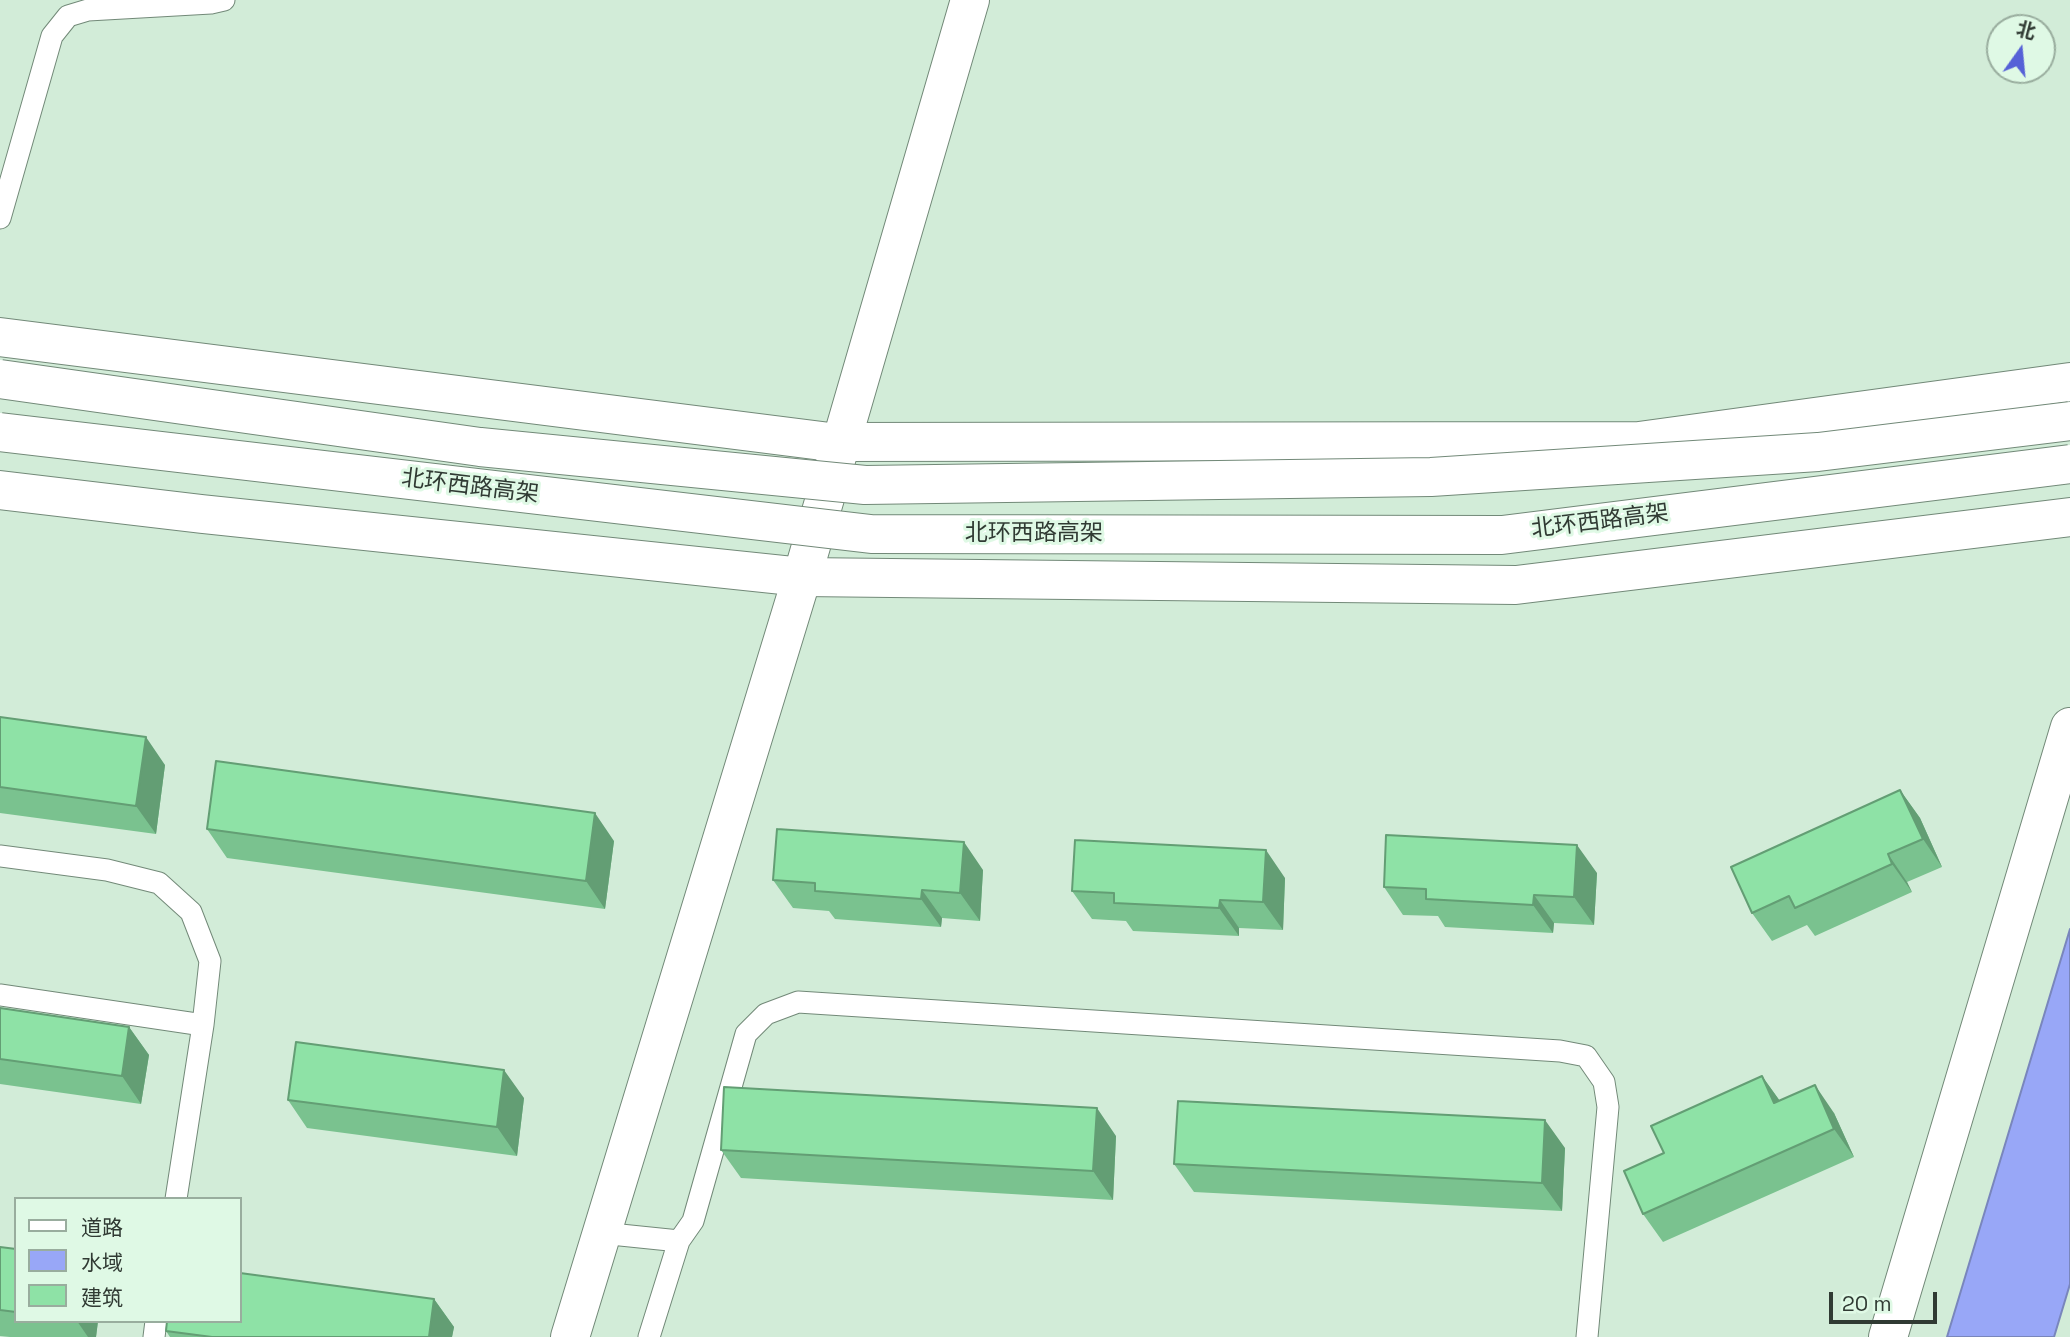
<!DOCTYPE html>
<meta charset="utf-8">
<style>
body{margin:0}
#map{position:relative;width:2070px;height:1337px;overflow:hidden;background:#d2ecd8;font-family:"Space Grotesk","Noto Sans SC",sans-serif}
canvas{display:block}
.legend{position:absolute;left:14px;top:1197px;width:228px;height:126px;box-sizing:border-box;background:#dff9e5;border:2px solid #99ad9e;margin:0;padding:9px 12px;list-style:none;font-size:21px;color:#303a33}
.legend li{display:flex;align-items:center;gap:14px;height:35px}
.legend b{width:35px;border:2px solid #99ad9e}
.north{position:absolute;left:1986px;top:14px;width:70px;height:70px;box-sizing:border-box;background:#dff9e5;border:2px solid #99ad9e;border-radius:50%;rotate:15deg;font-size:19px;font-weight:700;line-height:28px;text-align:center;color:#303a33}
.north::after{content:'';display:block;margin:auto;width:24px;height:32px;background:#5661d7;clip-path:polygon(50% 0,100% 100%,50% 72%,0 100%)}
.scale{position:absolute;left:1829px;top:1292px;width:108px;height:32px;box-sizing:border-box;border:4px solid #303a33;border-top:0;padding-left:9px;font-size:21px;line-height:24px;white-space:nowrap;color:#303a33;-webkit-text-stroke:5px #dff9e5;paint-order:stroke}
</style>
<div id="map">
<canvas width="2070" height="1337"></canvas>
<ul class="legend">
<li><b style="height:9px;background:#fff"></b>道路</li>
<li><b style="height:19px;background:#98a7f7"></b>水域</li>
<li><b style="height:19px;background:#8ee2a6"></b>建筑</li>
</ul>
<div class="north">北</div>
<div class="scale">20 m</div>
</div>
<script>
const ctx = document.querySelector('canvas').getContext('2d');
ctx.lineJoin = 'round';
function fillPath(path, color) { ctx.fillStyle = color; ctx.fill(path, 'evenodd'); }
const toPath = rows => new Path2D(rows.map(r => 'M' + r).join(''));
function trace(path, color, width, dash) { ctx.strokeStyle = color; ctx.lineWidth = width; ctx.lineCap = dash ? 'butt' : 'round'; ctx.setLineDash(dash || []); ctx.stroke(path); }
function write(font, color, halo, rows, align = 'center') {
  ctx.font = font + ' "Space Grotesk","Noto Sans SC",sans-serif'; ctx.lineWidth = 6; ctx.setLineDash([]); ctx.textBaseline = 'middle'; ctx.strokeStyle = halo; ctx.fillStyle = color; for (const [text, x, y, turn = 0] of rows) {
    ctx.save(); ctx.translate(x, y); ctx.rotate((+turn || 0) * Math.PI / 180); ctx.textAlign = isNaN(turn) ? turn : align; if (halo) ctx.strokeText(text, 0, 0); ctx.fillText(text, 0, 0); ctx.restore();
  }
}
const water = toPath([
 [2070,929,2070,1284,2054,1337,1947,1337,2070,929]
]);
const lane = toPath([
 [0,218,52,36,68,16,88,10,211,3,224,0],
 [0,856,107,870,159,883,191,912,210,961,203,1025,176,1199],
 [0,995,203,1025],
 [601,1233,679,1241],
 [154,1337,156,1321],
 [649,1337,679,1241,693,1221,746,1034,766,1014,798,1002,1560,1051,1586,1056,1604,1082,1608,1107,1587,1337]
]);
const street = toPath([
 [1888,1337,2070,727]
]);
const secondary = toPath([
 [570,1337,802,577,970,0]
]);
const primary = toPath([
 [0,337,830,442,1639,441,2070,382],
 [0,490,202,514,802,577,1516,585,2070,517]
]);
const highwayBridge = toPath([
 [0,379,480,447,865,485,1431,477,1818,452,2070,421],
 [0,432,871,534,1502,535,2070,464]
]);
const wall = toPath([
 [0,717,165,765,156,834,0,813],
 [1900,790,1920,818,1942,867,1907,882,1912,892,1815,936,1807,925,1772,941,1752,913],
 [207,829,614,841,605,909,227,858],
 [983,870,980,921,942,918,941,927,835,919,829,911,793,908,773,880],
 [1597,873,1594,925,1554,923,1553,933,1445,927,1438,916,1403,915,1384,887],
 [1285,878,1283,930,1239,928,1239,936,1133,931,1126,921,1092,919,1072,891],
 [0,1008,129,1027,149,1055,141,1104,0,1084],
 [1762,1076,1780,1101,1834,1113,1854,1157,1663,1242,1643,1214],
 [524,1098,517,1156,307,1128,288,1100],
 [1116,1136,1113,1200,741,1178,721,1150],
 [1565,1148,1562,1211,1194,1192,1174,1164],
 [0,1247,16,1249,16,1321,98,1321,96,1337,10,1337,0,1336],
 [434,1299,454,1327,452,1337,170,1337,166,1331]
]);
const shadedWall = toPath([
 [146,737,165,765,156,834,136,806],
 [1900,790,1920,818,1942,867,1923,839],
 [595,813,614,841,605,909,586,881],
 [964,842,983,870,980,921,960,893],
 [1577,845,1597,873,1594,925,1574,897],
 [1266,850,1285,878,1283,930,1263,902],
 [1888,854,1907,882,1912,892,1892,864],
 [922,890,942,918,941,927,921,899],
 [1534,895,1554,923,1553,933,1533,905],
 [1220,900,1239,928,1239,936,1219,908],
 [129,1027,149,1055,141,1104,122,1076],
 [504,1070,524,1098,517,1156,497,1127],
 [1762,1076,1782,1104,1774,1103],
 [1815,1085,1834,1113,1854,1157,1834,1129],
 [1097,1108,1116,1136,1113,1200,1093,1171],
 [1545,1120,1565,1148,1562,1211,1542,1183],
 [434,1299,454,1327,452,1337,429,1337],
 [77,1321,98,1321,96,1337,88,1337]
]);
const building = toPath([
 [0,717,146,737,136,806,0,787,0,717],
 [216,761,595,813,586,881,207,829,216,761],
 [1900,790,1923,839,1888,854,1892,864,1795,908,1789,896,1752,913,1731,867,1900,790],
 [777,829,964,842,960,893,922,890,921,899,815,891,815,883,773,880,777,829],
 [1386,835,1577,845,1574,897,1534,895,1533,905,1426,899,1426,889,1384,887,1386,835],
 [1075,840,1266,850,1263,902,1220,900,1219,908,1114,903,1114,893,1072,891,1075,840],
 [0,1008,129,1027,122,1076,0,1059,0,1008],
 [296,1042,504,1070,497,1127,288,1100,296,1042],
 [1762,1076,1774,1103,1815,1085,1834,1129,1643,1214,1624,1171,1664,1153,1651,1126,1762,1076],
 [724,1087,1097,1108,1093,1171,721,1150,724,1087],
 [1178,1101,1545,1120,1542,1183,1174,1164,1178,1101],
 [0,1247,16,1249,16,1312,0,1310,0,1247],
 [240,1273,434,1299,429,1337,212,1337,166,1331,167,1321,240,1321,240,1273]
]);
const streetNames = [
 ["北环西路高架",470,487,7],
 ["北环西路高架",1600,522,-7],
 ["北环西路高架",1034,534]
];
fillPath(water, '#98a7f7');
trace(water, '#7986bc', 2);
trace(lane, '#728978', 23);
trace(street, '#728978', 40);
trace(secondary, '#728978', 40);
trace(primary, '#728978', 40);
trace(lane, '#fff', 21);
trace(street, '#fff', 38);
trace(secondary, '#fff', 38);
trace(primary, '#fff', 38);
trace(highwayBridge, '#728978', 40, []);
trace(highwayBridge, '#fff', 38);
fillPath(wall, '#7ac28f');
fillPath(shadedWall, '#639e74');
fillPath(building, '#8ee2a6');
trace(building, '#639e74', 2);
write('23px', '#303a33', '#dff9e5', streetNames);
</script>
